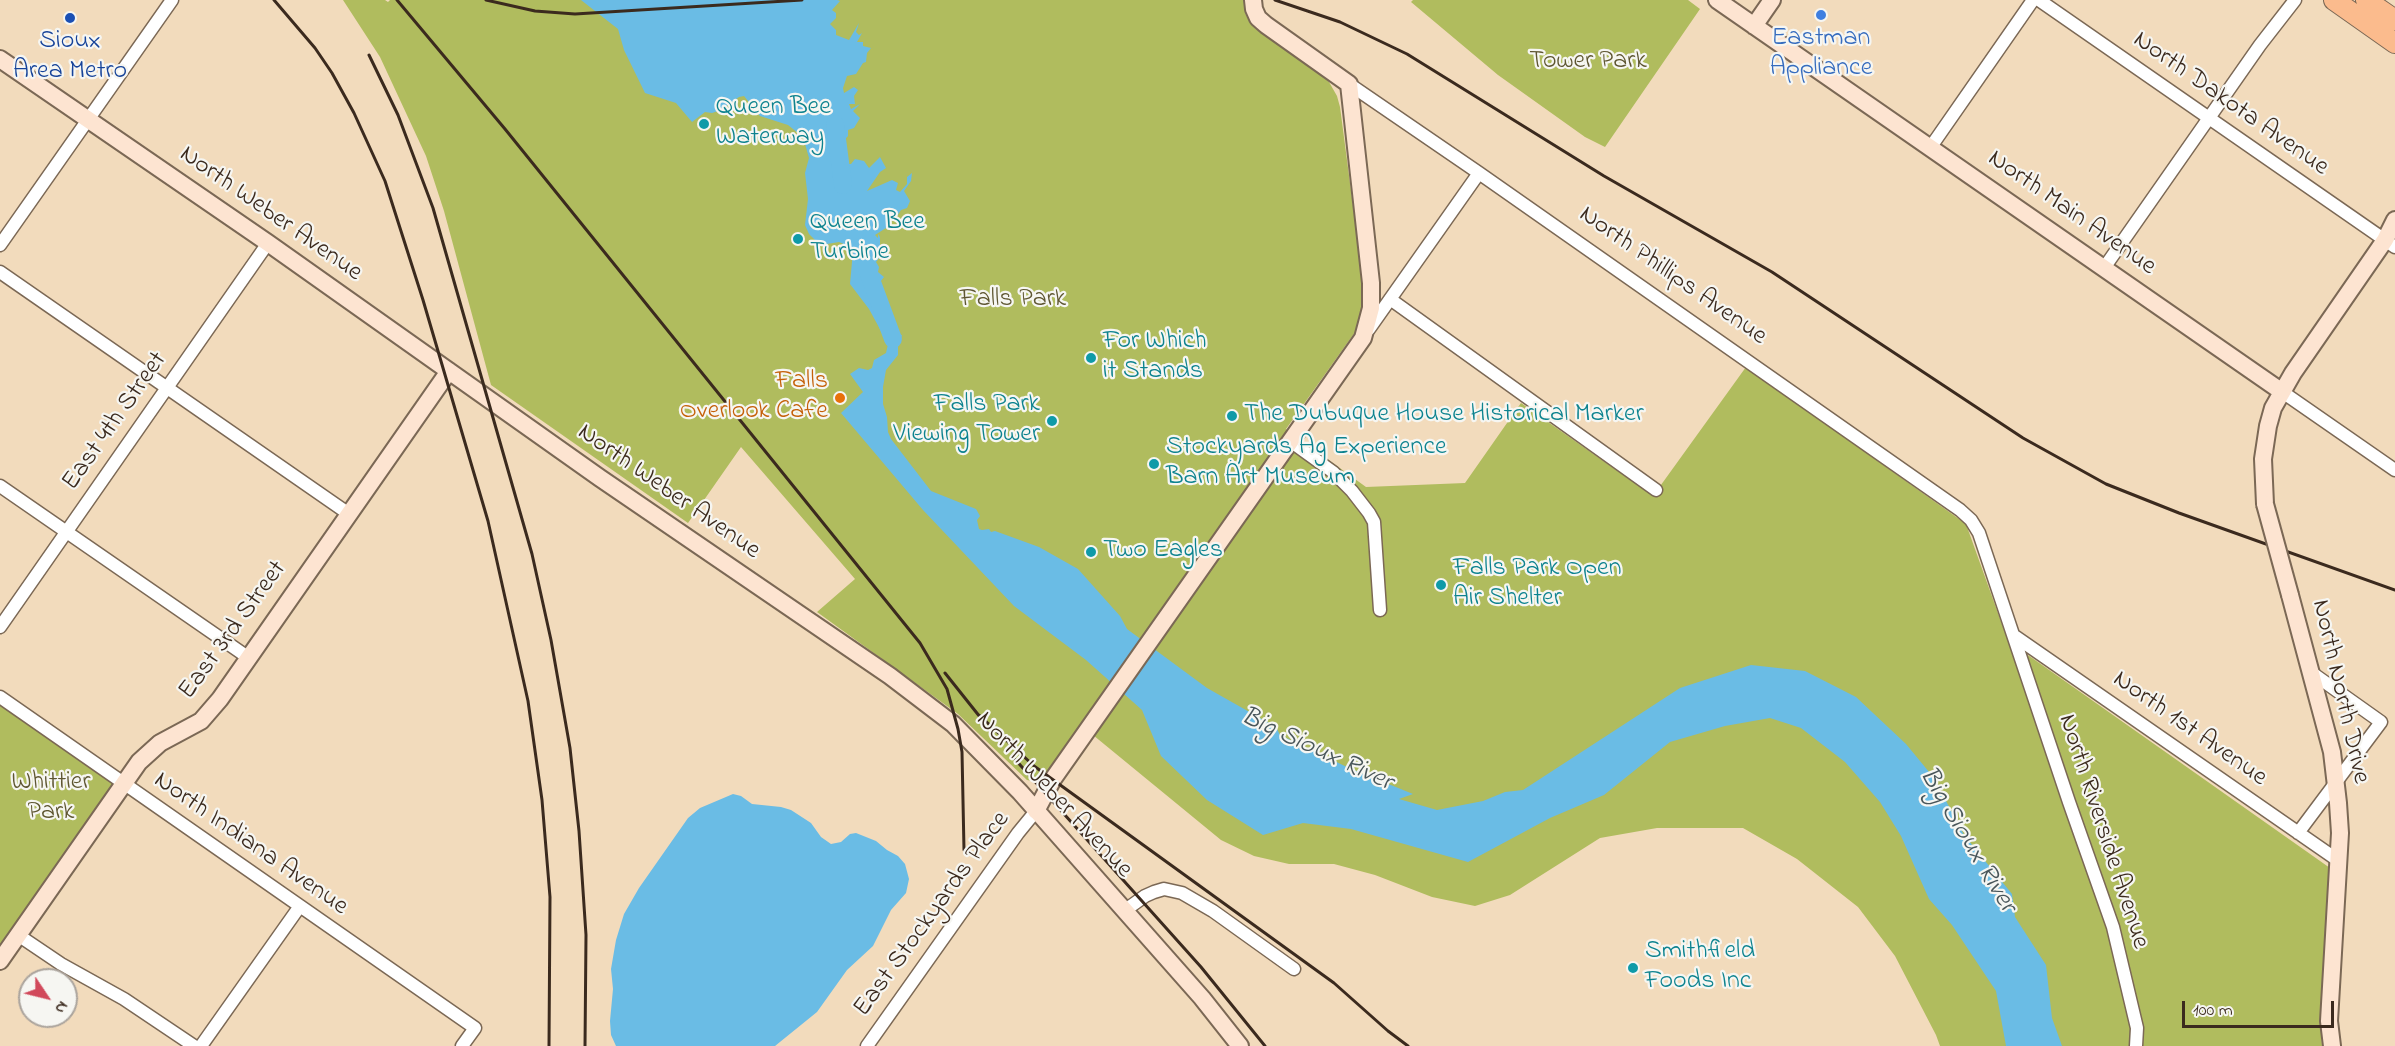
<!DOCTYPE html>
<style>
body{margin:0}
#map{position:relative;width:2395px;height:1046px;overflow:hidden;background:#f2dbbc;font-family:"Indie Flower",sans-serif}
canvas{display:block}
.north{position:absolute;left:18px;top:968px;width:60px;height:60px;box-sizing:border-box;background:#f6f6f2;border:2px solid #aba49d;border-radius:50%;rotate:125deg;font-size:16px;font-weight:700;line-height:24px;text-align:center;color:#3b2a1e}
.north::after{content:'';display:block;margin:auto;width:21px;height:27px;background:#d1495b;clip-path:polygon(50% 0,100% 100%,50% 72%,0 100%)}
.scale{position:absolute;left:2182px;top:1001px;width:152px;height:27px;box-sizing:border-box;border:3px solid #3b2a1e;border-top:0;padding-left:8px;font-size:18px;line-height:21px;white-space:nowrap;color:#3b2a1e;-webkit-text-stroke:4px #f6f6f2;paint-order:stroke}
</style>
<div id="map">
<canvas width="2395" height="1046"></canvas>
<div class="north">N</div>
<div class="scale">100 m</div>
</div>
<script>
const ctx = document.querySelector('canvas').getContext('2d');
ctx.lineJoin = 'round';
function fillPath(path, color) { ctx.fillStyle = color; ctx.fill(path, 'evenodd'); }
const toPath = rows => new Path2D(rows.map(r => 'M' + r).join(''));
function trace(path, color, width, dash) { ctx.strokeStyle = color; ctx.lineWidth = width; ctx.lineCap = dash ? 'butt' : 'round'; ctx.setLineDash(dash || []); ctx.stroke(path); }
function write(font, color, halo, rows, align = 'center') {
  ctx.font = font + ' "Indie Flower",sans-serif'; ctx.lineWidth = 4.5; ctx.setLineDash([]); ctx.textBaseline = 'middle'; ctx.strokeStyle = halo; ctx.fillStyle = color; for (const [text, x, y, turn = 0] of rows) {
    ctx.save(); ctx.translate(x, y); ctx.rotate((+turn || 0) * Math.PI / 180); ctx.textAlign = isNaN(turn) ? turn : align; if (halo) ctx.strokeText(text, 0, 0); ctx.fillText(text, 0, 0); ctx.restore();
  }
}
const green = toPath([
 [343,0,385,0,388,2,390,0,1245,0,1245,13,1251,24,1319,73,1329,82,1337,96,1340,107,1365,297,1358,328,1286,429,1366,487,1465,483,1521,403,1653,496,1746,367,1966,524,2008,641,2330,868,2320,1018,2322,1046,1940,1046,1936,1035,1895,956,1858,907,1797,859,1743,828,1657,828,1600,838,1510,895,1475,906,1432,897,1375,875,1334,864,1289,864,1254,856,1221,840,1082,726,1041,783,1027,780,958,714,817,612,855,579,741,447,688,523,491,385,444,211,426,156,380,57],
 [1413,0,1688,0,1700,9,1605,147,1585,137,1498,75,1411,2],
 [0,697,124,784,0,962]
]);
const water = toPath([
 [581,0,837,0,840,1,832,10,836,13,836,18,830,24,836,30,836,35,849,40,859,23,856,32,859,35,862,33,857,42,863,42,863,46,871,48,867,53,866,62,863,63,856,74,847,76,843,88,844,93,854,87,858,90,854,96,855,104,849,104,851,109,860,104,853,111,860,118,854,128,848,130,848,136,831,154,844,164,851,164,855,159,864,161,869,168,880,157,886,168,880,172,867,191,892,180,898,183,896,190,900,192,907,184,907,177,912,173,911,181,904,191,910,201,907,208,901,210,895,219,888,222,886,228,875,235,878,238,878,234,880,237,880,245,883,245,882,254,876,262,879,267,878,272,884,277,874,290,873,301,883,317,887,318,893,333,902,335,898,345,898,355,886,370,883,387,883,404,887,417,888,432,891,439,931,491,976,509,980,516,977,520,979,529,982,530,989,529,991,532,995,531,1039,547,1078,569,1120,616,1127,629,1207,688,1276,727,1280,735,1349,768,1413,794,1399,799,1437,810,1483,801,1505,792,1523,790,1680,688,1751,665,1805,671,1856,697,1906,744,1934,778,1964,835,2012,894,2015,917,2046,965,2052,1018,2062,1046,2006,1046,1996,991,1952,925,1929,899,1901,836,1880,802,1845,762,1801,728,1770,718,1725,726,1670,742,1604,795,1550,818,1468,862,1351,829,1303,823,1263,835,1207,800,1161,756,1142,710,1086,660,1014,606,923,510,841,413,863,392,850,374,859,368,868,370,872,368,874,360,886,353,888,344,869,309,850,284,853,251,846,245,839,242,827,244,816,241,809,234,805,225,808,199,805,173,809,158,803,137,788,125,760,116,744,96,739,97,721,110,712,113,705,112,692,122,676,103,645,93,624,50,618,29],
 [733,794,741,796,752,804,781,807,791,810,811,823,821,837,831,844,841,842,850,834,856,833,876,841,887,850,898,856,905,864,909,879,906,893,891,910,873,946,847,970,817,1012,775,1046,616,1046,611,1035,610,1021,613,989,611,969,616,940,624,914,639,888,688,818,700,808]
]);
const river = toPath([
 [835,124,843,185],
 [866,266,893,339]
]);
const street = toPath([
 [2039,0,2395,247],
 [1349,84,1479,173,1960,510,1971,520,1979,533,2069,802,2113,927,2137,1028,2136,1046],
 [1930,148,2033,0],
 [0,245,172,0],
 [2104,268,2260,45,2295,0],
 [0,272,349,514],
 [1390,299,1656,490],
 [1369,329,1479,173],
 [2281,391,2395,470],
 [1290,441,1333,472,1352,491,1369,513,1374,522,1380,610],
 [0,486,249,658],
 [0,627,268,243],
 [2013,635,2339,861],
 [0,697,475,1028,462,1046],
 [2298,833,2381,722,2312,673],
 [1124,911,1145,896,1154,892,1164,889,1182,893,1213,911,1294,969],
 [18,935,61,964,124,999,194,1046],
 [201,1046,300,906],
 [867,1046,1018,833,1036,811]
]);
const secondary = toPath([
 [1717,0,2281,391],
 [1754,26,1772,0],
 [0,59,268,243,600,478,890,676,953,724,1020,792,1202,998,1240,1046],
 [2265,504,2263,459,2268,426,2273,408,2293,373,2385,240,2395,220],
 [2290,595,2332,752,2338,803,2340,833,2329,1021,2332,1046],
 [1036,811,1053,779,1363,338,1371,308,1371,283,1349,84,1266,25,1258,18,1254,9,1253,0],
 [0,961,139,762,160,743,201,721,220,699,449,371]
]);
const primary = toPath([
 [2334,0,2395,43],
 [2366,0,2395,20]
]);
const rail = toPath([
 [274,0,315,48,332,73,354,113,385,181,423,300,488,521,528,701,542,800,550,897,549,1046],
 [397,0,505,129,920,643,947,689,958,729,962,752,964,850],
 [486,0,535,11,575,14,802,0],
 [1275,0,1340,22,1407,54,1604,176,1772,272,2023,438,2106,484,2179,513,2395,590],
 [369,55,398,115,433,208,532,554,551,640,570,748,579,831,586,935,585,1046],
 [945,673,984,722],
 [979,715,1034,766,1334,983,1388,1031,1408,1046],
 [1013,757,1201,967,1265,1046]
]);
const secondaryBridge = toPath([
 [2265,504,2290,595]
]);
const markers = [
 [1821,15,6,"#3f7fe0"],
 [70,18,6,"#1a4fb4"],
 [704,124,6,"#0f9aa8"],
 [798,239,6,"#0f9aa8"],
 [1091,358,6,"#0f9aa8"],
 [840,398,6,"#e8710a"],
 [1232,416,6,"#0f9aa8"],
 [1052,421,6,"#0f9aa8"],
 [1154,464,6,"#0f9aa8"],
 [1091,552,6,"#0f9aa8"],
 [1441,585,6,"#0f9aa8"],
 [1633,968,6,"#0f9aa8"]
];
const shopNames = [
 ["Eastman",1821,40],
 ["Appliance",1821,70]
];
const transitNames = [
 ["Sioux",70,43],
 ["Area Metro",70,73]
];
const parkNames = [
 ["Tower Park",1588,63],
 ["Falls Park",1013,301],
 ["Whittier",51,784],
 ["Park",51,814]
];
const streetNames = [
 ["North Dakota Avenue",2230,105,35],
 ["North Main Avenue",2071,214,35],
 ["North Weber Avenue",270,215,35],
 ["North Phillips Avenue",1672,277,35],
 ["East 4th Street",116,422,-55],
 ["North Weber Avenue",668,493,35],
 ["East 3rd Street",234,631,-54],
 ["North North Drive",2339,692,77],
 ["North 1st Avenue",2189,730,35],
 ["North Weber Avenue",1053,796,47],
 ["North Riverside Avenue",2102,832,72],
 ["North Indiana Avenue",250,845,35],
 ["East Stockyards Place",933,915,-54]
];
const cultureNames = [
 ["Queen Bee",716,109],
 ["Waterway",716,139],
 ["Queen Bee",810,224],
 ["Turbine",810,254],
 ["For Which",1103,343],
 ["it Stands",1103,373],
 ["Falls Park",1040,406,"right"],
 ["Viewing Tower",1040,436,"right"],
 ["The Dubuque House Historical Marker",1244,416],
 ["Stockyards Ag Experience",1166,449],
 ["Barn Art Museum",1166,479],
 ["Two Eagles",1103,552],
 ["Falls Park Open",1453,570],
 ["Air Shelter",1453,600],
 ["Smithfield",1645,953],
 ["Foods Inc",1645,983]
];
const foodNames = [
 ["Falls",828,383],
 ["Overlook Cafe",828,413]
];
const waterNames = [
 ["Big Sioux River",1316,751,25],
 ["Big Sioux River",1966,841,59]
];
fillPath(green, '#b0bc5e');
fillPath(water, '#6abce5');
trace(river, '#6abce5', 18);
trace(street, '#7b6855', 15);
trace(secondary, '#7b6855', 20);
trace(primary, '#7b6855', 22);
trace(street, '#fff', 12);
trace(secondary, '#fde4d1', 16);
trace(primary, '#fbbb8d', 20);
trace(rail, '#3b2a1e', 3);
trace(secondaryBridge, '#7b6855', 20, []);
trace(secondaryBridge, '#fde4d1', 16);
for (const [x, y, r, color] of markers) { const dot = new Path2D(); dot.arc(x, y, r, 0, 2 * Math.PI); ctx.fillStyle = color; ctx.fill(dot); trace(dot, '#f6f6f2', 2); }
write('26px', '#366cbe', '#f6f6f2', shopNames);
write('26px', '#164399', '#f6f6f2', transitNames);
write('26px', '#5e5631', '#f6f6f2', parkNames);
write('26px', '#3b2a1e', '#f6f6f2', streetNames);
write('26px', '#0d838f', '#f6f6f2', cultureNames, 'left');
write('26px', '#c56008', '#f6f6f2', foodNames, 'right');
write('italic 27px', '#49565a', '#f6f6f2', waterNames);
</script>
